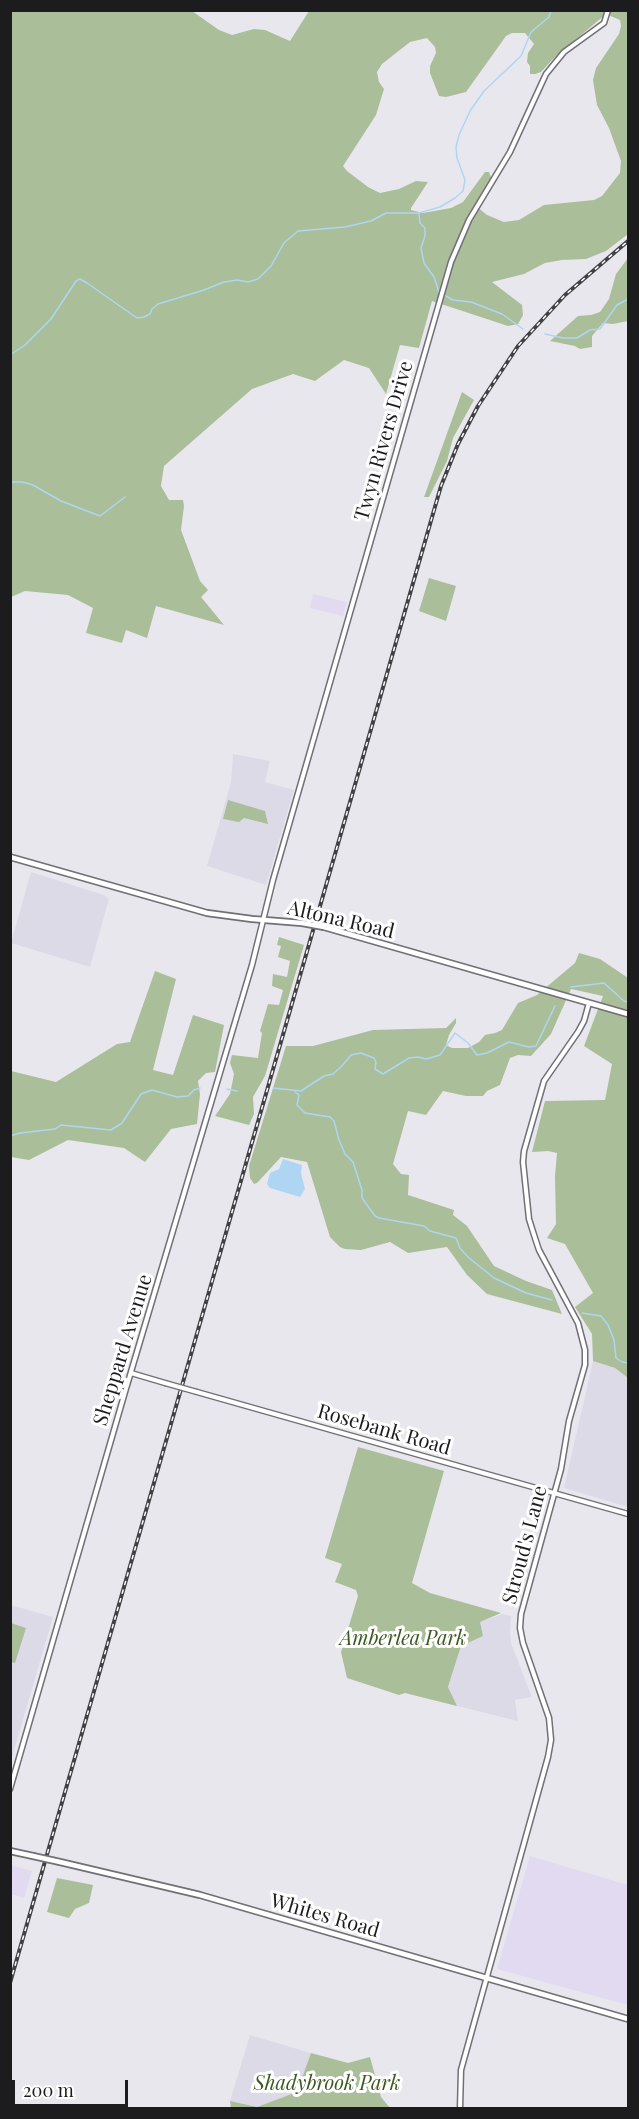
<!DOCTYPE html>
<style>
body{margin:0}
#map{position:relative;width:639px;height:2119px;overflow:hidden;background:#e9e7ee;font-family:"Playfair Display",serif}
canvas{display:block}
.frame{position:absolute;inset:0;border:12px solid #1c1c1e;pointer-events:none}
.scale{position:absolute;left:12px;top:2080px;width:116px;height:27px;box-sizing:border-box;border:3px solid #1c1c1e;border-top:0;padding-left:8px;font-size:18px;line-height:21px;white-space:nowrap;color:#1c1c1e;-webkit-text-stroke:4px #fff;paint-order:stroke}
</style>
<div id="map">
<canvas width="639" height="2119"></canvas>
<div class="frame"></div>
<div class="scale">200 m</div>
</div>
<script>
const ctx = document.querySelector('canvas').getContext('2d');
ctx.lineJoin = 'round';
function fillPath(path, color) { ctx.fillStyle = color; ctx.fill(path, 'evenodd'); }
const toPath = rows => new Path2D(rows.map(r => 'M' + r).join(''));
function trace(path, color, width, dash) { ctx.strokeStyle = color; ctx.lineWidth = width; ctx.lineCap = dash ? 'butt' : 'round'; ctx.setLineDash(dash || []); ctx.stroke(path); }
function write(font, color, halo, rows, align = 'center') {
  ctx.font = font + ' "Playfair Display",serif'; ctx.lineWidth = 6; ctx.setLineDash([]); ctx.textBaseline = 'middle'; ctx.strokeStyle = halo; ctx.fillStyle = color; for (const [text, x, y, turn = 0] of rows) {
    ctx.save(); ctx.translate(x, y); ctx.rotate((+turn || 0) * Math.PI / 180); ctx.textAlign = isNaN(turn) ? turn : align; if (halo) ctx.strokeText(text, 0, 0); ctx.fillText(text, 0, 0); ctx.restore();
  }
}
const commercial = toPath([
 [313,594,347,602,343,616,310,608],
 [530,1856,628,1885,628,2005,497,1969],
 [10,1865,32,1871,24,1898,11,1894]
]);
const built = toPath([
 [233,754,270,761,265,782,294,790,266,885,207,866,231,782],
 [31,872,104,895,109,899,90,967,11,943],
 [593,1361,615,1368,628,1378,628,1507,564,1488],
 [11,1605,53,1617,11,1761],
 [503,1614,511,1616,510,1631,511,1643,532,1697,515,1700,518,1721,457,1706,448,1687,461,1646,480,1622],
 [250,2035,311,2053,298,2092,257,2107,230,2101]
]);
const green = toPath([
 [11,11,192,11,219,30,232,35,254,29,265,30,290,41,309,11,628,11,628,234,606,251,586,259,562,260,545,263,524,274,492,282,522,305,523,315,518,324,508,326,432,301,419,348,400,345,386,394,369,368,344,360,315,381,293,374,252,389,164,466,161,486,169,500,183,500,184,506,181,530,200,581,208,590,201,597,224,625,156,606,147,638,126,630,122,643,86,633,93,608,68,595,25,591,11,597],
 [606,14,620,20,621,26,619,34,596,68,593,80,597,105,609,128,621,161,620,173,602,196,594,200,544,205,519,220,504,222,487,215,476,206,492,180,489,172,485,172,463,202,451,208,423,213,411,210,411,208,428,182,416,181,399,189,380,193,368,187,347,171,343,166,376,115,384,89,379,82,377,72,382,64,410,42,427,38,435,47,436,53,430,66,430,73,439,96,446,97,466,92,506,36,512,33,525,33,534,44,528,53,527,62,530,66,530,74,535,74,541,72,555,57],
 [628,258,628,321,613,324,603,323,592,336,592,347,580,349,575,346,550,341,578,316,591,315,600,312,609,299,616,274],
 [462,392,474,400,453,438,447,461,429,497,424,497],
 [429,578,456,586,446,621,419,611],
 [228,800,265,811,268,824,244,818,239,822,223,819],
 [279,937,304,945,265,1076,253,1097,254,1114,249,1125,215,1116,230,1094,234,1074,230,1063,232,1055,258,1058,262,1033,260,1031,268,1004,279,1005,283,990,272,986,273,974,287,977,290,961,278,957,281,946,277,945],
 [579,953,600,959,628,978,628,1378,615,1368,593,1361,592,1334,575,1307,593,1293,565,1244,547,1238,556,1224,555,1176,557,1153,548,1151,532,1152,545,1101,605,1100,612,1064,584,1046,603,996,571,989,551,1034,531,1056,518,1055,510,1058,500,1085,487,1091,483,1096,466,1096,443,1091,426,1115,408,1111,393,1164,401,1174,409,1175,408,1195,454,1210,453,1215,467,1226,494,1266,526,1281,552,1290,562,1314,487,1294,467,1275,447,1247,408,1253,390,1242,361,1250,345,1249,340,1247,330,1237,307,1162,281,1157,257,1183,254,1184,250,1178,249,1166,286,1046,313,1046,373,1030,446,1028,456,1018,456,1023,449,1035,446,1045,452,1048,468,1048,479,1042,485,1035,495,1033,502,1030,518,1003,537,995,575,963],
 [155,971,176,979,153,1070,173,1075,193,1015,224,1025,215,1072,206,1073,198,1081,200,1094,197,1124,171,1129,145,1162,124,1148,68,1140,29,1160,11,1157,11,1071,56,1082,117,1044,130,1042],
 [358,1447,444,1471,412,1583,430,1593,501,1613,480,1622,483,1636,461,1646,448,1687,457,1706,405,1693,399,1695,347,1678,341,1652,358,1596,356,1590,335,1582,342,1564,325,1558],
 [11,1623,26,1628,15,1663,11,1662],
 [57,1878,93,1885,89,1903,75,1909,69,1918,47,1912],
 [311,2053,348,2063,370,2057,381,2097,390,2108,231,2108,230,2101,257,2107,297,2092]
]);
const water = toPath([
 [283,1159,302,1165,301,1173,305,1189,300,1197,270,1188,267,1184,270,1173,279,1169]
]);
const stream = toPath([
 [419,214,420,223,425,228,425,236,421,248,424,263,434,277,439,292],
 [446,296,453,300,471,302,502,314,523,329],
 [545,334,563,338,577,338,590,330,600,329,617,305,628,299],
 [10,355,25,345,51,319,76,281,80,279,87,283,137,318,144,317,150,314,152,309,158,304,204,290,224,282,237,280,248,282,258,279,271,266,284,243,298,231,345,227,371,221,386,213,419,213,440,207,455,198,463,191,465,180,457,158,456,147,459,135,470,111,484,91,521,56,531,32,549,17,551,10],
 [10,482,22,482,33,485,61,501,100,516,125,497],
 [571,987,604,983,624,1001,628,1002],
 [273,1088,301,1091,324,1076,333,1074,342,1066,351,1055,361,1053,374,1058,376,1062,375,1069,383,1074,409,1058,418,1057,426,1059,440,1055,455,1033,468,1043,477,1055,487,1053,509,1042,529,1047,536,1046,555,1006],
 [227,1089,237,1091],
 [295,1092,299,1095,297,1105,305,1113,330,1117,334,1121,339,1140,345,1154,353,1162,362,1190,362,1198,375,1216,379,1218,424,1226,430,1231,456,1238,460,1248,468,1257,494,1278,526,1293,552,1300],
 [10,1136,20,1133,55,1129,61,1125,111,1130,122,1123,141,1094,152,1090,177,1097,188,1096,194,1090,200,1088],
 [582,1313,601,1316,608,1325,614,1340,616,1358,622,1362,628,1363]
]);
const tertiary = toPath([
 [131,1373,165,1383],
 [197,1392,628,1514],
 [10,1789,125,1392,252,965,273,880,451,262,469,220,510,152,546,74,564,52,604,23,608,10],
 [460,2108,461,2070,548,1757,551,1740,549,1718,523,1643,520,1628,521,1614,561,1469,569,1421,585,1365,585,1350,578,1323,539,1250,535,1238,529,1219,523,1162,524,1151,544,1081,578,1032,584,1021,589,1003]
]);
const secondary = toPath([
 [10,857,207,913,252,919,302,923],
 [324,927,628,1014],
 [10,1851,33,1856],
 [60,1862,200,1895,628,2019]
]);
const rail = toPath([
 [10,1983,441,486,458,444,478,406,518,346,565,295,628,241]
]);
const tertiaryBridge = toPath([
 [165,1383,197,1392]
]);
const secondaryBridge = toPath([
 [302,923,324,927],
 [33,1856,60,1862]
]);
const streetNames = [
 ["Twyn Rivers Drive",384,441,-74],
 ["Altona Road",341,920,13],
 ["Sheppard Avenue",123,1350,-73],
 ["Rosebank Road",384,1430,16],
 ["Stroud's Lane",525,1545,-75],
 ["Whites Road",325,1916,16]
];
const parkNames = [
 ["Amberlea Park",403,1639],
 ["Shadybrook Park",327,2084]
];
fillPath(commercial, '#e1daf0');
fillPath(built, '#dddae8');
fillPath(green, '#aabe9a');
fillPath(water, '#aed6f2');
trace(stream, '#aed6f2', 1.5);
trace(tertiary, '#727077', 7);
trace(secondary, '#727077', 8);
trace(tertiary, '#fff', 4);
trace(secondary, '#fff', 4.5);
trace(rail, '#414144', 4);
trace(rail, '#fff', 1.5, [4.5]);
trace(tertiaryBridge, '#727077', 7, []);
trace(secondaryBridge, '#727077', 8, []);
trace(tertiaryBridge, '#fff', 4);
trace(secondaryBridge, '#fff', 4.5);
write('20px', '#1c1c1e', '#fff', streetNames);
write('italic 20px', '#3d5821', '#fff', parkNames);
</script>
